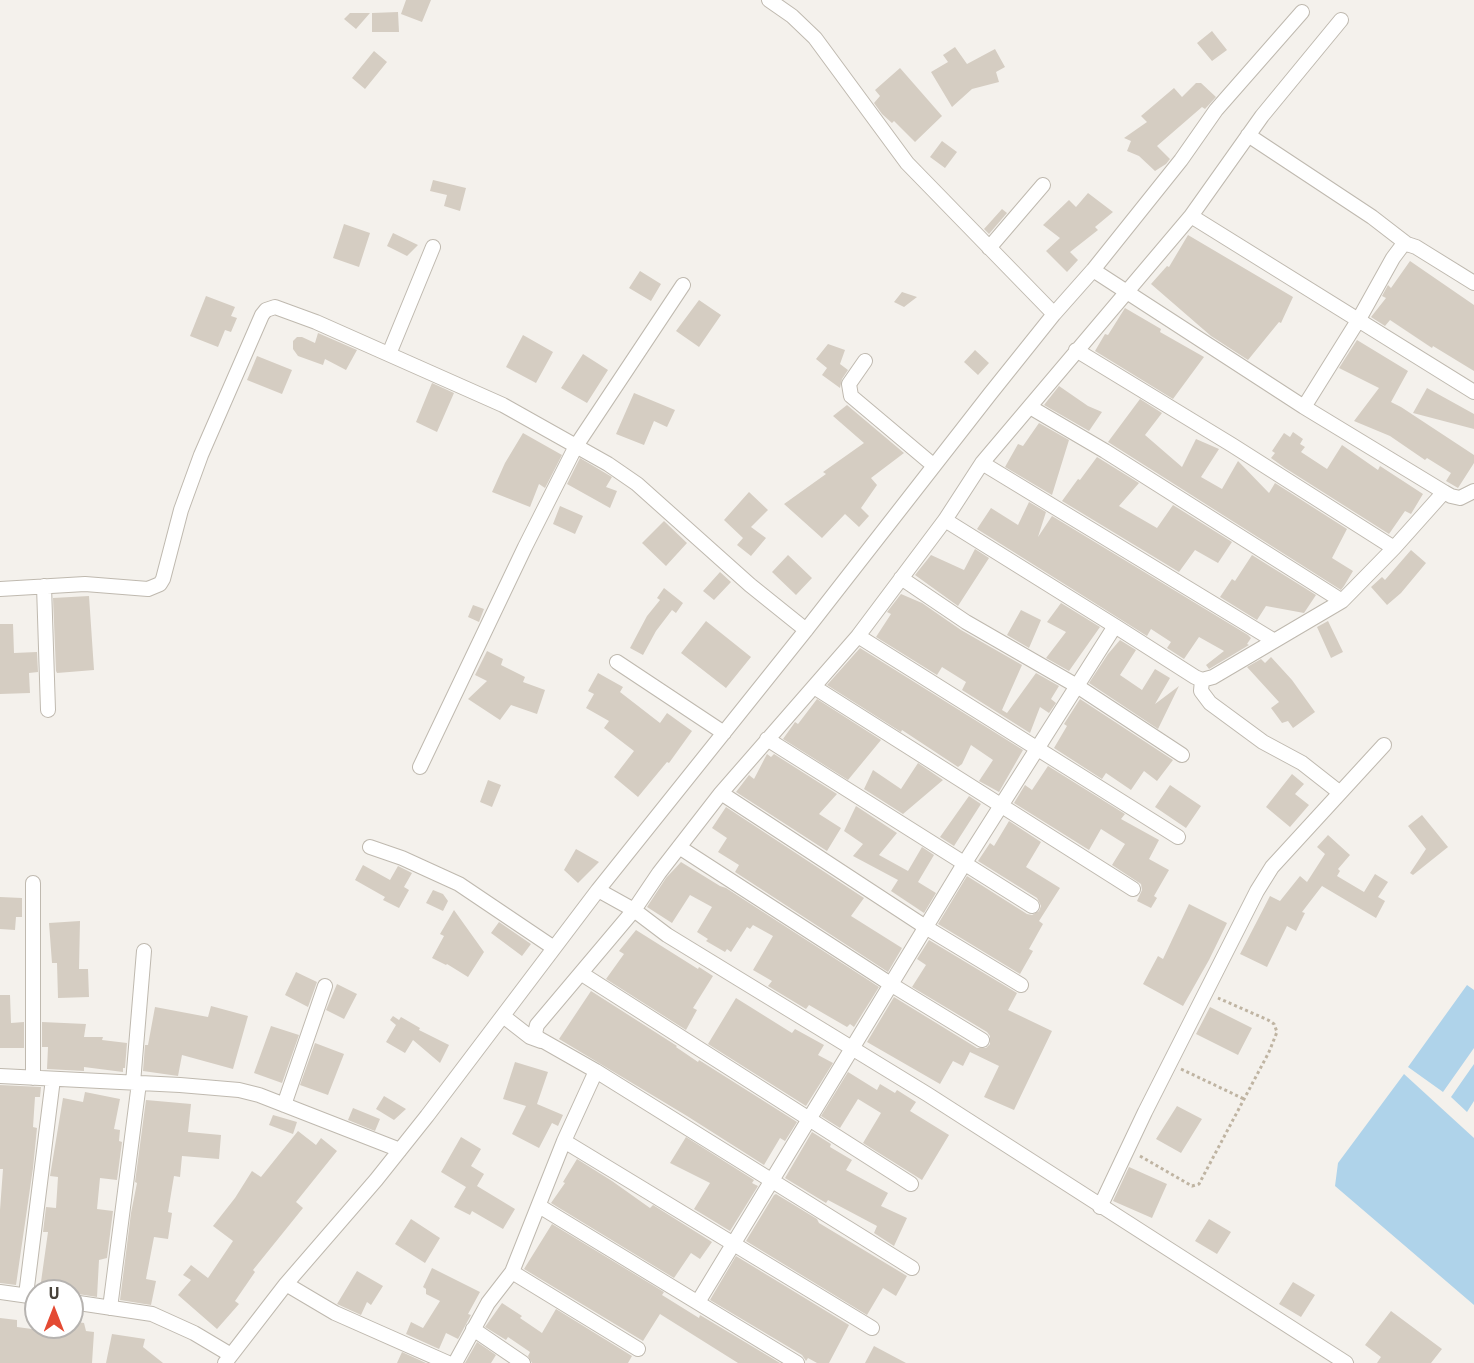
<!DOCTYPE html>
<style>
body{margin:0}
#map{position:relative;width:1474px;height:1363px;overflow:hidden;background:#f4f1ec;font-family:"IBM Plex Sans",sans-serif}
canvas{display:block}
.north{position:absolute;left:24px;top:1279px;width:60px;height:60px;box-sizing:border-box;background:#fff;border:2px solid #b6b3b0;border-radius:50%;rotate:0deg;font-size:16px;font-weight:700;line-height:24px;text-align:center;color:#48423a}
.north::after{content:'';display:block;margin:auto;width:21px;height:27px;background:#e44a33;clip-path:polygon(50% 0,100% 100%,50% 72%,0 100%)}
</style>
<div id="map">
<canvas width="1474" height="1363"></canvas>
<div class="north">U</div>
</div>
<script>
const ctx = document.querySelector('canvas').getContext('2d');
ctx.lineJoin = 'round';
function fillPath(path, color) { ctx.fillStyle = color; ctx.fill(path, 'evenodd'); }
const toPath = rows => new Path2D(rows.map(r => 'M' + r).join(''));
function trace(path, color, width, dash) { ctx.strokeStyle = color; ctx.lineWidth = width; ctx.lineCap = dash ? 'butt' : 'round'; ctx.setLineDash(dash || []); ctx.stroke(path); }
const water = toPath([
 [1467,985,1474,990,1474,1048,1443,1092,1408,1067],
 [1474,1064,1474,1101,1467,1112,1451,1097],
 [1404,1074,1474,1138,1474,1305,1335,1186,1338,1163]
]);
const building = toPath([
 [406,0,431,0,422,22,401,14],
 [398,12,399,32,372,32,372,13],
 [350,13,370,13,356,29,344,19],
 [1212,31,1227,50,1212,61,1197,43],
 [955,47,967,64,995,49,1005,67,996,72,999,82,972,89,952,107,931,72,948,62,943,55],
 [374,51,387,62,365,89,352,78],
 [900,68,942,116,915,142,894,121,892,123,882,114,874,103,880,96,875,90],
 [1196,83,1201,83,1216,97,1205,109,1202,107,1157,146,1170,159,1166,164,1155,171,1139,156,1127,151,1131,141,1124,138,1147,122,1141,116,1174,88,1182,97],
 [942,141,957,152,945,168,930,157],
 [433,180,466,188,460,211,444,206,447,195,430,191],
 [1088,193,1113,212,1095,227,1098,230,1070,252,1078,260,1067,272,1046,251,1060,238,1043,225,1069,200,1076,207],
 [1002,209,1007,213,989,234,984,229],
 [344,224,370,233,359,267,333,258],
 [393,233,418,245,407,256,387,246],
 [1188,235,1293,297,1281,323,1279,322,1248,360,1211,336,1151,284,1167,266,1169,267],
 [1410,261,1474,305,1474,371,1433,346,1432,348,1390,320,1385,326,1371,317,1386,298,1382,296,1388,285,1391,288],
 [640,271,661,284,651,301,629,288],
 [902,292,917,297,904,307,894,302],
 [206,296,235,307,231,316,237,318,231,332,225,330,218,347,190,336],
 [699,300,721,315,699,347,676,331],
 [1125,308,1161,329,1160,332,1204,357,1173,399,1095,351,1105,334,1108,335],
 [318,333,357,350,346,370,325,359,323,365,298,356,293,349,293,341,297,337,302,337,315,343],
 [523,335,553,352,536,383,506,367],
 [1357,340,1408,371,1391,402,1401,407,1474,455,1474,463,1458,488,1446,481,1451,473,1427,458,1425,460,1390,436,1354,421,1379,388,1339,368],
 [828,344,845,350,840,364,848,370,842,379,840,388,822,375,827,368,816,359],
 [975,350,989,363,978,375,964,362],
 [583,354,608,370,587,403,561,388],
 [257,356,292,370,282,394,247,380],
 [432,383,454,393,437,432,416,422],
 [1059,386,1088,406,1102,412,1089,431,1044,405],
 [1427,388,1474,414,1474,429,1413,413],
 [634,393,675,410,667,427,654,421,644,445,616,434],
 [1140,399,1162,413,1145,435,1182,467,1196,439,1219,449,1201,477,1222,489,1238,461,1269,493,1275,483,1347,529,1332,558,1353,571,1344,586,1341,590,1108,442],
 [847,405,904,453,871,478,877,485,861,508,869,516,859,527,845,514,822,538,784,504,826,474,823,472,864,443,833,416],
 [1039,423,1069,440,1052,495,1005,467,1018,444,1023,446],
 [1293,432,1303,439,1300,444,1305,447,1301,452,1327,469,1342,445,1378,470,1380,466,1423,494,1411,514,1405,511,1389,534,1285,468,1271,458,1275,453,1272,451,1284,433,1290,437],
 [523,433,562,455,545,488,539,484,530,507,492,492,505,463],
 [1097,457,1139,483,1119,506,1157,528,1173,505,1232,542,1218,563,1195,550,1179,572,1062,501,1078,479,1080,480],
 [580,458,612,477,606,487,617,491,610,508,567,484],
 [749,492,768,510,751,527,766,538,751,556,737,545,743,538,724,520],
 [1029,502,1046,512,1038,537,1052,516,1248,635,1251,638,1247,644,1249,645,1209,669,1206,665,1224,651,1199,637,1184,659,1167,648,1171,642,1151,629,1147,636,977,529,991,508,1018,525],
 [560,506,583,516,575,534,553,524],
 [664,521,687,543,666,566,642,543],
 [975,549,989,558,958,606,915,575,931,555,964,570],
 [1411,550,1426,563,1401,593,1387,605,1371,587,1382,577,1385,580],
 [788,555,812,578,796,595,772,572],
 [1252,555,1316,595,1304,613,1266,606,1257,620,1220,597,1232,579,1235,581],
 [720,572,731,582,714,600,703,591],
 [664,588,683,603,676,613,672,610,656,631,643,655,630,648,647,616,660,600,657,598],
 [901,594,922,603,961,630,1022,665,1002,710,1007,713,1036,673,1059,686,1051,699,1056,703,1049,713,1040,707,1030,733,962,690,966,682,942,667,937,675,876,637,891,614,887,612],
 [89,596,94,670,57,673,56,671,53,598],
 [1061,603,1100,627,1069,671,1046,658,1066,632,1047,622],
 [473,605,484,609,479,622,468,617],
 [1021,610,1041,620,1029,648,1007,635],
 [706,621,751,657,726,688,681,653],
 [1328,621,1343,652,1331,658,1317,627],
 [0,624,13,624,14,653,37,652,38,672,29,673,30,693,0,694],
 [1120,640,1136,650,1120,675,1142,690,1155,669,1170,678,1155,704,1179,686,1158,729,1089,683,1108,654],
 [860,648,1023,750,999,792,979,781,993,760,971,745,962,764,958,767,902,730,901,732,827,685],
 [487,651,503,659,501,665,525,677,523,682,545,690,537,714,511,705,500,720,468,699,487,681,475,675],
 [1271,657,1292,680,1315,712,1293,728,1288,721,1282,723,1271,708,1279,702,1247,667,1261,659,1265,663],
 [598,673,623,687,620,692,660,723,667,713,692,731,669,763,667,762,638,797,614,777,634,751,604,728,609,721,586,708,594,694,588,691],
 [817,699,881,740,848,780,783,739,793,725,795,722,798,724],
 [1080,699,1173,760,1157,781,1144,771,1131,790,1106,773,1102,779,1054,748,1067,726,1064,724],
 [767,754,771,757,774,754,837,794,819,814,841,828,827,851,736,792,749,775,754,779],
 [918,763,943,780,903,814,864,789,873,770,901,789],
 [1048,766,1125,814,1121,819,1159,840,1149,859,1169,870,1154,896,1157,898,1151,908,1137,901,1142,890,1141,884,1112,865,1125,844,1101,829,1089,850,1014,803,1025,785,1032,790],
 [1292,774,1304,784,1295,794,1309,805,1290,827,1266,807],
 [488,780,501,785,492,807,480,802],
 [1170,785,1201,806,1186,828,1155,807],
 [969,796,981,804,954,846,940,837],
 [856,806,897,833,879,855,908,871,922,847,934,855,918,882,936,893,924,913,891,891,898,880,853,856,863,844,844,831],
 [726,807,864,898,851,916,902,948,888,972,735,872,739,865,718,852,727,838,712,828],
 [1422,815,1448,847,1413,875,1410,873,1426,849,1408,826],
 [1009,821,1041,842,1026,867,1060,888,1039,921,1043,924,1029,949,1033,951,1020,974,938,924,967,876,1027,914,1032,915,1039,911,1041,906,1037,898,978,861,990,843,994,846],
 [1328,835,1350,855,1338,869,1340,871,1337,876,1364,892,1375,874,1388,882,1378,897,1385,901,1376,918,1322,886,1302,912,1305,913,1296,931,1287,926,1267,967,1240,954,1270,896,1280,901,1300,876,1307,882,1325,854,1317,847],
 [576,849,599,862,578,883,564,870],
 [681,862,720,886,726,888,879,987,854,1027,850,1024,847,1027,809,1005,806,1009,768,986,772,981,753,970,773,936,753,925,750,929,747,927,731,952,727,949,725,952,706,941,708,939,697,932,712,907,690,895,672,923,647,907,666,878],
 [363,865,390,880,398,866,412,873,404,887,409,890,399,908,383,900,385,897,355,880],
 [433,890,443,894,448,901,443,911,426,903],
 [0,897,22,898,22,917,16,917,15,930,0,929],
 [1189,904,1227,923,1209,960,1183,1006,1143,984,1158,956,1163,959],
 [454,910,484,952,468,977,447,964,446,965,432,958,444,936,440,934],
 [80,921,79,969,88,969,89,997,58,998,57,963,52,963,49,923],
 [499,922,531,944,522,956,491,933],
 [636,930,698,969,699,967,713,976,693,1008,697,1010,686,1030,606,979,624,954,619,951],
 [929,940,1017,993,1008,1010,1052,1031,1014,1110,984,1097,999,1066,970,1052,963,1066,953,1061,940,1084,867,1042,894,997,977,1048,986,1048,990,1044,990,1036,987,1032,912,987,926,965,917,959],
 [296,972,317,982,308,1007,285,995],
 [337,984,357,994,344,1019,326,1010],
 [591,991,677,1046,676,1047,698,1062,699,1060,797,1122,785,1141,780,1138,764,1165,687,1116,559,1039],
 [0,995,10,995,11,1023,24,1022,24,1048,0,1048],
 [736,998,792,1033,795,1029,824,1045,818,1055,833,1063,806,1106,708,1044],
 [211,1006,248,1016,233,1069,182,1055,178,1076,143,1071,145,1045,148,1045,155,1007,208,1017],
 [1210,1007,1252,1028,1238,1055,1196,1034],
 [393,1016,399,1020,401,1017,420,1028,419,1030,449,1045,440,1063,413,1040,405,1053,386,1042,396,1025,390,1020],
 [42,1022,86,1024,84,1037,103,1037,102,1040,127,1043,125,1068,123,1068,123,1072,84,1067,84,1071,47,1069,48,1047,42,1047],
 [271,1026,299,1035,282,1083,254,1073],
 [315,1043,344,1054,328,1095,300,1085],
 [515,1062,548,1072,537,1104,563,1115,558,1126,552,1123,539,1148,512,1134,526,1106,503,1099],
 [848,1072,877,1090,880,1084,895,1093,897,1090,916,1102,910,1111,949,1135,922,1180,863,1143,881,1113,858,1099,840,1128,821,1116],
 [0,1085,41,1087,40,1097,35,1097,33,1127,37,1128,33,1168,16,1285,0,1283,0,1210,3,1169,0,1169],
 [85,1092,120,1099,114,1129,120,1130,119,1141,122,1142,117,1180,100,1178,97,1209,113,1211,107,1258,99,1260,97,1297,72,1293,72,1291,42,1291,40,1289,48,1232,43,1232,46,1207,56,1208,58,1177,50,1176,63,1098,83,1102],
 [384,1096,406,1109,394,1120,376,1109],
 [146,1100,191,1104,188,1132,221,1135,219,1159,182,1156,180,1177,174,1176,168,1212,172,1213,168,1239,154,1237,146,1279,156,1281,151,1305,120,1300,131,1213,137,1183,135,1182],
 [1177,1106,1202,1119,1181,1153,1156,1139],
 [353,1108,380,1119,375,1131,348,1120],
 [273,1115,297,1122,293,1134,269,1125],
 [298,1131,316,1145,321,1138,337,1151,296,1202,303,1208,253,1270,255,1272,235,1301,239,1304,217,1329,178,1295,191,1280,183,1275,191,1265,208,1278,233,1241,213,1226,235,1198,252,1171,261,1177],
 [812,1132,831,1144,830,1147,852,1160,846,1170,888,1193,881,1206,907,1218,894,1246,874,1233,877,1226,828,1200,826,1203,785,1178],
 [461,1137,481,1149,471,1166,484,1174,477,1186,515,1209,503,1229,472,1211,470,1215,454,1207,466,1187,441,1172],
 [686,1137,754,1180,752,1183,758,1186,730,1231,694,1209,710,1183,670,1163],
 [577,1159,612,1181,650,1208,653,1205,712,1242,700,1259,691,1253,674,1278,551,1203,565,1183,563,1182],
 [1129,1167,1167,1184,1152,1218,1113,1201],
 [776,1194,817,1219,819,1223,907,1276,896,1296,883,1288,867,1315,746,1241,774,1195],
 [411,1219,440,1238,425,1263,395,1244],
 [1209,1219,1231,1232,1217,1254,1195,1241],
 [552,1224,664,1292,662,1295,699,1318,700,1315,780,1363,738,1363,660,1314,643,1341,524,1269],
 [736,1256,849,1325,829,1363,817,1363,808,1358,806,1361,802,1355,710,1300],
 [432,1268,480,1292,468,1314,471,1315,458,1339,446,1333,439,1349,406,1334,411,1322,423,1328,440,1301,426,1294,426,1289,423,1287],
 [357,1271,383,1286,371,1305,367,1302,361,1315,337,1304],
 [1293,1282,1315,1295,1301,1317,1279,1304],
 [502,1303,522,1316,520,1318,542,1333,556,1309,632,1356,628,1363,532,1363,528,1356,530,1352,508,1337,506,1340,485,1327],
 [1391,1311,1442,1349,1431,1363,1377,1363,1381,1357,1365,1345],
 [0,1318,17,1320,17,1327,32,1329,32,1327,72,1327,72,1321,84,1323,86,1331,94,1332,92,1363,0,1363],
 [112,1334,145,1339,143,1347,163,1363,106,1363],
 [477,1342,496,1355,491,1363,465,1363],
 [874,1346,906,1363,865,1363],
 [402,1352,426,1363,397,1363]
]);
const path = toPath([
 [1181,1069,1244,1099],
 [1140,1156,1192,1186,1199,1184,1269,1052,1277,1032,1274,1024,1268,1020,1218,998]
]);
const street = toPath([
 [769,0,792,16,815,38,907,163,1054,314],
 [1248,135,1372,217,1407,244],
 [1191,216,1474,392],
 [989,248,1043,185],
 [1076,350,1232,445,1394,548],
 [389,354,433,247],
 [865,361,849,384,851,396,933,465],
 [1030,407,1105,451,1342,601],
 [1304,407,1359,319,1393,258,1402,246,1407,244,1416,247,1474,283],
 [982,463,1273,640],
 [1444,492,1451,496,1460,498,1474,491],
 [945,520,1115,626],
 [901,578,966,622,1077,686,1182,755],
 [44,586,48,710],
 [0,589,85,584,148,589,160,584,163,579,181,510,201,455,262,315,266,310,275,307,316,322,503,405,608,464,637,484,750,585,806,630],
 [858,636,1178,837],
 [617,662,724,733],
 [1202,680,1201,691,1210,703,1263,742,1302,763,1339,792],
 [814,687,1133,889],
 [767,739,1032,906],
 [420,767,525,547,576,446,683,285],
 [721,793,927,928,1021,985],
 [370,847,402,858,459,884,554,948],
 [679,847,892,985,982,1040],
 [598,890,634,910,667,935,927,1094,1346,1363],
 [582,974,911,1184],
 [503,1016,530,1037,541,1041],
 [596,1071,912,1268],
 [0,1076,180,1085,239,1090,259,1095,400,1150],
 [33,1078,33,883],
 [133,1083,144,951],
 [284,1105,325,986],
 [564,1141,872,1328],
 [539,1206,797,1363],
 [1100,1207,1145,1112,1257,891,1272,867,1384,745],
 [512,1272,638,1349],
 [286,1284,335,1313,448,1363],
 [0,1292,36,1297],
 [26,1295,53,1079],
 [72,1302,152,1314,194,1333,231,1355],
 [698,1302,964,864,1115,626,1195,677,1202,680,1213,677,1342,601,1394,548,1444,492,1304,407,1093,270],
 [110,1308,139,1083],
 [473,1329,523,1363],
 [225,1363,286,1284,376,1180,427,1116,598,890,806,630,990,394,1054,314,1093,270,1181,160,1216,110,1302,12],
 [455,1363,488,1303,512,1272,564,1141,596,1071,538,1038,535,1033,537,1025,634,910,659,873,721,793,858,636,945,520,982,463,1191,216,1262,116,1341,20]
]);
fillPath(water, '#afd3ea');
fillPath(building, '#d5cdc2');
trace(street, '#bfb9af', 16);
trace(path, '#bfb4a2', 3, [3, 3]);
trace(street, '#fff', 14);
</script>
